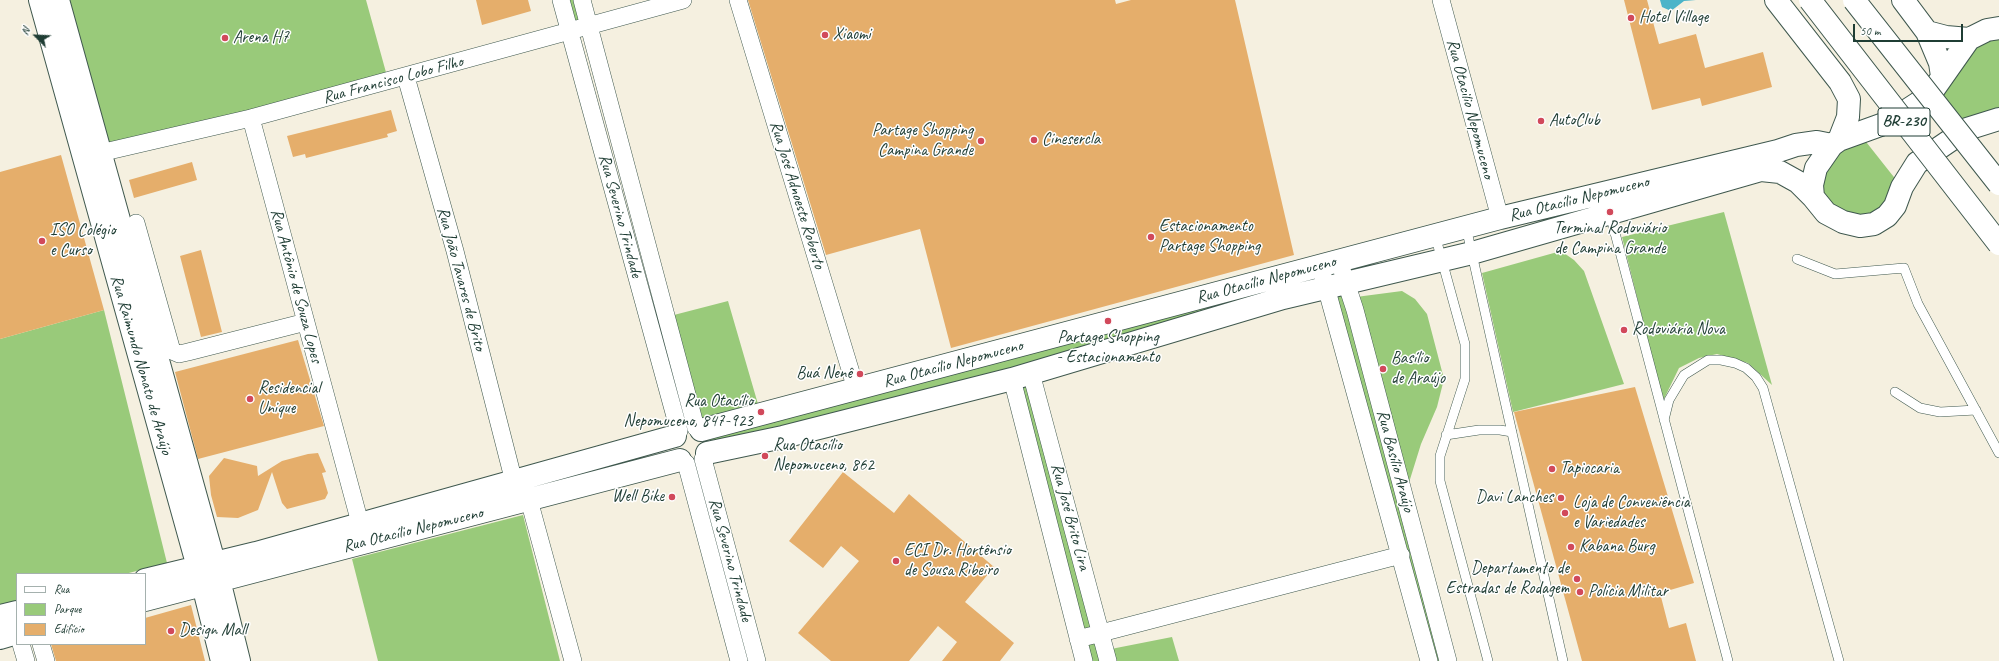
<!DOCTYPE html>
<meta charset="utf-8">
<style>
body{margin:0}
#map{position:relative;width:1999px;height:661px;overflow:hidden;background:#f5f0e0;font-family:Caveat,sans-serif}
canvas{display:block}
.legend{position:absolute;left:16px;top:573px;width:130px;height:72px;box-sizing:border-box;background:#fff;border:1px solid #a5b1ae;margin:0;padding:5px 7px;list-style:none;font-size:12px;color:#1f3d34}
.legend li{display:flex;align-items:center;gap:8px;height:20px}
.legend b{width:20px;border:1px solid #a5b1ae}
.north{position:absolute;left:16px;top:16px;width:40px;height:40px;-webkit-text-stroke:3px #fff;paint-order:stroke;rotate:294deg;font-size:11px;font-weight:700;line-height:16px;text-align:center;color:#1f3d34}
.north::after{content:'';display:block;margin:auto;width:14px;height:18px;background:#1f3d34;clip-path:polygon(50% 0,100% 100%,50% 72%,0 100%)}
.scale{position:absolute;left:1853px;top:24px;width:110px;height:18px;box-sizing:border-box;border:2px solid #1f3d34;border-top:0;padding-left:5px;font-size:12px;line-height:14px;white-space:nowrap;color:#1f3d34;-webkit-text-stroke:3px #fff;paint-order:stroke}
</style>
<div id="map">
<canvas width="1999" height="661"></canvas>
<ul class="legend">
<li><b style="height:5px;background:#fff"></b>Rua</li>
<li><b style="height:11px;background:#99ca7a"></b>Parque</li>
<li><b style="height:11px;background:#e5ae6b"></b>Edifício</li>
</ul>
<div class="north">N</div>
<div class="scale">50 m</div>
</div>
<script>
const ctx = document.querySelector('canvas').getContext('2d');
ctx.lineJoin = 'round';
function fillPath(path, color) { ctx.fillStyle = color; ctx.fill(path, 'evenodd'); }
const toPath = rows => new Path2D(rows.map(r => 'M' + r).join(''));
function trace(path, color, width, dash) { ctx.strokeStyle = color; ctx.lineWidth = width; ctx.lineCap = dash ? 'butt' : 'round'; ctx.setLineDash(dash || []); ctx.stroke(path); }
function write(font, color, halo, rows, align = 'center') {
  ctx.font = font + ' Caveat,sans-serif'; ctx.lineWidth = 3; ctx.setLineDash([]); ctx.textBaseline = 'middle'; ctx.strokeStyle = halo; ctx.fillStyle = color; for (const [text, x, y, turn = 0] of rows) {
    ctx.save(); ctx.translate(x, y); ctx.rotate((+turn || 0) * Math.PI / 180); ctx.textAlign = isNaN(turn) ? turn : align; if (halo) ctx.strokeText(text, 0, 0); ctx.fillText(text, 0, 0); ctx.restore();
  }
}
const green = toPath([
 [63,0,366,0,387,76,101,147],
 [564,0,579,0,585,25,571,29],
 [1999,36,1999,114,1960,124,1938,92,1965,52],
 [1863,138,1897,181,1885,210,1863,219,1841,215,1819,191,1825,160],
 [1724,212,1772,385,1748,363,1717,354,1699,358,1679,368,1663,401,1622,237],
 [1561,251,1574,260,1584,271,1624,384,1513,412,1482,273],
 [1304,275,1307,288,724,447,711,441,709,437],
 [1345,287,1444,661,1432,661,1332,292],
 [1402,291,1415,299,1427,314,1444,379,1437,407,1421,444,1407,489,1356,297],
 [728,301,760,411,701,428,670,316],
 [104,310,167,563,125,574,17,574,17,602,0,606,0,339],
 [1030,375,1097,628,1080,633,1015,380],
 [523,515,560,661,378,661,352,559],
 [1099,637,1104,661,1087,661,1083,642],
 [1172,637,1179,661,1114,661,1111,649]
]);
const water = toPath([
 [1660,0,1696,0,1684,1,1671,11,1662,7]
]);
const building = toPath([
 [476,0,528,0,531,11,482,25],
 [748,0,1115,0,1116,4,1131,0,1235,0,1294,255,951,348,920,229,826,255],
 [1624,0,1647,0,1659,44,1696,34,1705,68,1763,52,1772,87,1702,106,1700,98,1652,110],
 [391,110,397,131,387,134,388,137,306,158,305,154,293,157,287,136],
 [61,155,104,310,0,339,0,172],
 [192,162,197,180,134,198,129,180],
 [201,250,222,332,201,337,180,256],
 [298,340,324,426,198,459,175,372],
 [1635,387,1694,583,1660,593,1669,628,1686,623,1696,661,1582,661,1514,412],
 [318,453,326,472,322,473,328,493,325,499,287,509,282,503,272,472,258,510,238,518,217,517,211,495,209,476,224,458,257,466,258,476,282,461,308,454],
 [843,472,894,513,909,494,994,567,965,602,1014,643,1000,661,942,661,957,642,938,626,909,661,831,661,798,633,859,561,841,546,823,568,789,541],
 [191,605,205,661,56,661,51,644,145,644,145,618]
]);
const lane = toPath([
 [1610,214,1728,661],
 [1466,227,1563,661],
 [1435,235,1465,344,1465,379,1440,456,1440,481,1488,661],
 [1797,259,1835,274,1904,268,1918,304,1999,453],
 [1895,392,1920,408,1940,412,1976,410],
 [1664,420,1669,400,1684,375,1708,360,1721,360,1735,363,1746,368,1756,377,1763,388,1839,661],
 [1446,435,1479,430,1500,430,1512,432]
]);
const street = toPath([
 [561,0,679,431],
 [582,0,696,428],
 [738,0,856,389],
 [1441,0,1500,218],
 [406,77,455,251,514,482],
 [251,118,360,523],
 [100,153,251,118,683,0],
 [136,223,172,351,179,354,188,352,306,322],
 [1339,261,1355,310,1448,661],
 [1323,276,1429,661],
 [1031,373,1108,661],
 [1012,379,1084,661],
 [703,459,757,661],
 [686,463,739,661],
 [529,500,573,661],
 [1078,639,1401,555],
 [21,644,26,661],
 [41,644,46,661]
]);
const secondary = toPath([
 [40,0,203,585,222,661],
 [58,0,219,580,239,661],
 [1776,0,1840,82,1849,99,1848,117,1839,140],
 [1903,0,1927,32,1940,63,1942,76],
 [1999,28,1987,30,1969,39,1929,96,1889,122,1839,140,1832,145,1816,168,1812,185,1813,197,1826,213,1843,222,1860,226,1874,224,1887,216,1895,206,1902,187,1917,163,1967,129,1999,119],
 [1927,32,1946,37,1969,39],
 [701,430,1500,218,1778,151,1796,145,1817,142,1832,145],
 [707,453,783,437,1012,379,1283,298,1472,253,1761,170,1780,172,1798,182,1813,197],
 [145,580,256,553,675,436],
 [145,600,680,460],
 [0,616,17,612],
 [0,638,17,633]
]);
const highwayBridge = toPath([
 [1810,0,1999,244],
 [1854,0,1999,184]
]);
const markers = [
 [1631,18,4,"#d1495b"],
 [825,35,4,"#d1495b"],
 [225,38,4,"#d1495b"],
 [1541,121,4,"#d1495b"],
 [1034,140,4,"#d1495b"],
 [981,141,4,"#d1495b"],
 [1610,212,4,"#d1495b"],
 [1151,237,4,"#d1495b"],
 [42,241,4,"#d1495b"],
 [1108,321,4,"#d1495b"],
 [1624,330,4,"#d1495b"],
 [1383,369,4,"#d1495b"],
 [860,374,4,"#d1495b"],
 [250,399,4,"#d1495b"],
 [761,412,4,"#d1495b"],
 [765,456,4,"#d1495b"],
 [1552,469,4,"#d1495b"],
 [672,497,4,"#d1495b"],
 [1561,498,4,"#d1495b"],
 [1565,513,4,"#d1495b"],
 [1571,547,4,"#d1495b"],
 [896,561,4,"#d1495b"],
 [1577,579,4,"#d1495b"],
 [1580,592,4,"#d1495b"],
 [171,631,4,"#d1495b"]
];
const shields = [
 [1904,122,52]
];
const shieldNames = [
 ["BR-230",1904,122]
];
const poiNames = [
 ["Hotel Village",1639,18],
 ["Xiaomi",833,35],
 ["Arena H7",233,38],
 ["AutoClub",1549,121],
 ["Partage Shopping",973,131,"right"],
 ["Campina Grande",973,151,"right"],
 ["Cinesercla",1042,140],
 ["Estacionamento",1159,227],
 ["Partage Shopping",1159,247],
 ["Terminal Rodoviário",1610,229,"center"],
 ["de Campina Grande",1610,249,"center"],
 ["ISO Colégio",50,231],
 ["e Curso",50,251],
 ["Rodoviária Nova",1632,330],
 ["Partage Shopping",1108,338,"center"],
 ["- Estacionamento",1108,358,"center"],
 ["Basílio",1391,359],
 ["de Araújo",1391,379],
 ["Buá Nenê",852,374,"right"],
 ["Residencial",258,389],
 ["Unique",258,409],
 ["Rua Otacílio",753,402,"right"],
 ["Nepomuceno, 847-923",753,422,"right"],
 ["Rua Otacílio",773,446],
 ["Nepomuceno, 862",773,466],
 ["Tapiocaria",1560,469],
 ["Well Bike",664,497,"right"],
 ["Davi Lanches",1553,498,"right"],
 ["Loja de Conveniência",1573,503],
 ["e Variedades",1573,523],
 ["Kabana Burg",1579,547],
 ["ECI Dr. Hortênsio",904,551],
 ["de Sousa Ribeiro",904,571],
 ["Departamento de",1569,569,"right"],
 ["Estradas de Rodagem",1569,589,"right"],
 ["Polícia Militar",1588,592],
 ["Design Mall",179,631]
];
const streetNames = [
 ["Rua Francisco Lobo Filho",393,80,-15],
 ["Rua Otacilio Nepomuceno",1470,109,75],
 ["Rua José Adnoeste Roberto",797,195,73],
 ["Rua Otacílio Nepomuceno",1579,199,-14],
 ["Rua Severino Trindade",620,216,75],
 ["Rua João Tavares de Brito",461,279,75],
 ["Rua Otacílio Nepomuceno",1266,280,-15],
 ["Rua Antônio de Souza Lopes",296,286,75],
 ["Rua Otacílio Nepomuceno",953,364,-15],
 ["Rua Raimundo Nonato de Araújo",141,365,74],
 ["Rua Basílio Araújo",1395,461,75],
 ["Rua José Brito Lira",1070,517,75],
 ["Rua Otacílio Nepomuceno",413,530,-14],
 ["Rua Severino Trindade",730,560,75]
];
fillPath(green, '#99ca7a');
fillPath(water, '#4bb4c9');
fillPath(building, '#e5ae6b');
trace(lane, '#3f584e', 10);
trace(street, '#3f584e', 18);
trace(secondary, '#3f584e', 24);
trace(lane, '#fff', 9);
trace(street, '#fff', 17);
trace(secondary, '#fff', 22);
trace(highwayBridge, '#3f584e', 24, []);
trace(highwayBridge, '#fff', 22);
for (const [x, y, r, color] of markers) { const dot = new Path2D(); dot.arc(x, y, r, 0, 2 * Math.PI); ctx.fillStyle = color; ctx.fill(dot); trace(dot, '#fff', 1.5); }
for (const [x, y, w] of shields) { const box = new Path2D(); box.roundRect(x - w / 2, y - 14, w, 28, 3); ctx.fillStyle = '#fff'; ctx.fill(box); trace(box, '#1f3d34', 1); }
write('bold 16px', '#1f3d34', null, shieldNames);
write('17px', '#1f3d34', '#fff', poiNames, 'left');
write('17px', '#1f3d34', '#fff', streetNames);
</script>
